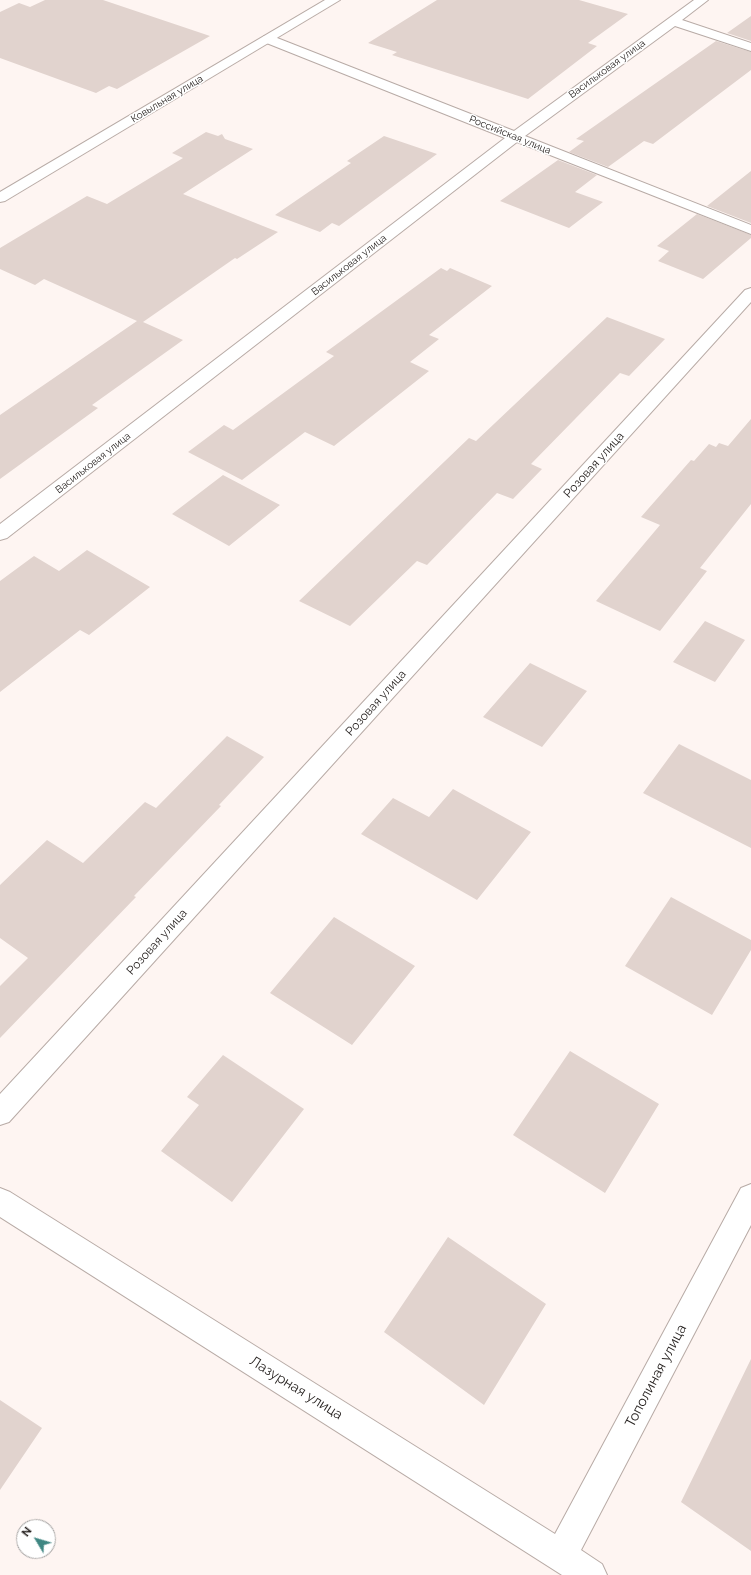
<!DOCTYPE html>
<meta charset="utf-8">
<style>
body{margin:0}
#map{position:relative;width:751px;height:1575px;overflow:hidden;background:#fef5f2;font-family:Raleway,sans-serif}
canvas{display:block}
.north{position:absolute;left:16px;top:1519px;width:40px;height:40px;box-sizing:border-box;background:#fff;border:1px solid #a7a5a4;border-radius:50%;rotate:308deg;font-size:11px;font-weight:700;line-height:16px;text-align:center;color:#231e1c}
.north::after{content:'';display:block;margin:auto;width:14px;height:18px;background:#3f8682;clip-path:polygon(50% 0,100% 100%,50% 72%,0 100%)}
</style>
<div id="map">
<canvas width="751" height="1575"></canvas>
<div class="north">N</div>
</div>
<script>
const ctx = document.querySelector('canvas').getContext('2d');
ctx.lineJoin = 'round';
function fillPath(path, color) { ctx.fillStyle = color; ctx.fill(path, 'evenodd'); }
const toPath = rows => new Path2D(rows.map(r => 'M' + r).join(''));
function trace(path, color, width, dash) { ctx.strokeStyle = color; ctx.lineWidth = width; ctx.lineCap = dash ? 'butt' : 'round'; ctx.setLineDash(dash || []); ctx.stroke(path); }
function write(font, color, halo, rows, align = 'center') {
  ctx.font = font + ' Raleway,sans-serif'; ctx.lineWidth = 3; ctx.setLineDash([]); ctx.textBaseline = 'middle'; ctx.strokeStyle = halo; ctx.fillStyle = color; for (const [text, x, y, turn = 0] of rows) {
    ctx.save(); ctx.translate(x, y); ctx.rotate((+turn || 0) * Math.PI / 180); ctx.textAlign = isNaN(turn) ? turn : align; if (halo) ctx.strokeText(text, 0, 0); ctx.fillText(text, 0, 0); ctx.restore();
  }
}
const building = toPath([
 [45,0,103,0,210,36,117,89,109,86,96,93,0,58,0,12,19,3,30,7],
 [437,0,579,0,628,14,588,43,597,46,528,99,392,55,397,52,368,43],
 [751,16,751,41,727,33],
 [716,41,751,52,751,70,653,144,644,141,608,167,569,152,584,141,576,139],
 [206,132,218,136,222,134,225,139,253,149,183,194,278,232,237,259,235,258,143,322,183,340,92,405,98,408,0,479,0,415,137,321,44,279,35,285,0,269,0,248,87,196,107,204,183,158,172,153],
 [384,136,437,154,339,226,332,223,320,232,275,215,351,163,347,161],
 [558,160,597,175,575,192,603,202,569,228,500,201],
 [751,171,751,223,707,206],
 [697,214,751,235,751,238,703,279,658,261,669,251,657,246],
 [441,268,447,271,450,268,492,286,429,335,439,339,410,362,429,371,334,446,305,432,242,480,188,452,224,425,233,430,334,356,326,352],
 [607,317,665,339,629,376,620,373,531,464,542,469,513,499,497,493,427,565,417,561,350,626,299,601,469,438,476,441],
 [751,419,751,504,700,568,707,571,660,631,596,601,660,525,641,517,691,460,694,461,709,444,716,447,719,443,728,446],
 [223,475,280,505,229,546,172,514],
 [87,550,150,587,89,635,80,630,0,692,0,581,34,556,59,571],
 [705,621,745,640,715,682,673,662],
 [530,663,587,691,542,747,483,717],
 [227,736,264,757,219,805,221,806,134,896,136,897,0,1038,0,986,28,958,0,938,0,885,47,840,83,863,145,802,156,808],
 [679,744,751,780,751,848,643,793],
 [453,789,531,832,477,900,361,834,393,798,429,817],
 [671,897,751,940,751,950,712,1015,625,966],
 [334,917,415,966,352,1045,270,993],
 [570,1051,659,1104,605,1193,513,1135],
 [223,1055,304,1109,232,1202,161,1151,199,1105,187,1097],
 [448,1237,546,1304,484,1405,384,1332],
 [751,1359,751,1551,681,1502],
 [0,1400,42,1428,0,1490]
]);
const street = toPath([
 [694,0,708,0,682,20,751,43,751,51,675,26,525,136,751,225,751,234,517,142,7,538,0,540,0,524,505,138,264,42,262,39,264,36,272,36,514,131,694,0],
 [751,288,751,302,9,1122,0,1125,0,1094,745,290,751,288],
 [751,1184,751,1225,581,1550,602,1564,607,1575,562,1575,0,1217,0,1188,10,1192,555,1534,741,1188,751,1184]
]);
const secondary = toPath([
 [325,0,340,0,5,201,0,202,0,192,325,0]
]);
const farStreetnames = [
 ["Васильковая улица",607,69,-36],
 ["Ковыльная улица",167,99,-31],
 ["Российская улица",510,135,22],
 ["Васильковая улица",349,265,-38],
 ["Васильковая улица",93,463,-38]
];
const streetNames = [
 ["Розовая улица",594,465,-48],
 ["Розовая улица",376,703,-48],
 ["Розовая улица",157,942,-48]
];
const nearStreetnames = [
 ["Тополиная улица",656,1376,-62],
 ["Лазурная улица",296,1388,32]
];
fillPath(building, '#e1d3ce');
trace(street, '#b8aba6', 2);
trace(secondary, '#b8aba6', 2);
fillPath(street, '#fff');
fillPath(secondary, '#fff');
write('10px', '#231e1c', '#fff', farStreetnames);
write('12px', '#231e1c', '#fff', streetNames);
write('14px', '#231e1c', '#fff', nearStreetnames);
</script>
